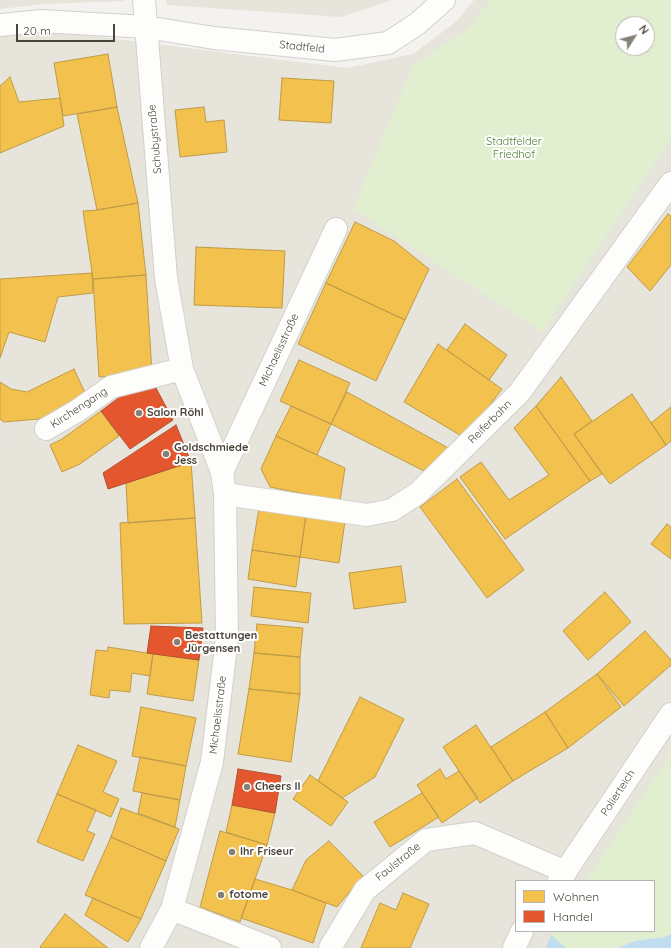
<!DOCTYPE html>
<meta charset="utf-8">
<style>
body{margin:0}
#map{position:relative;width:671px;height:948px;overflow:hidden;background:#f4f2ee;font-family:Quicksand,sans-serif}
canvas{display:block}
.legend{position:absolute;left:515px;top:880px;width:140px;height:52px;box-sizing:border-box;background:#fff;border:1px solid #b7b4b0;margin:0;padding:5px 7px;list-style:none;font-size:12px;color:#4b4439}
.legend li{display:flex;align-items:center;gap:8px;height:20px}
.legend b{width:20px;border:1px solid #b7b4b0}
.north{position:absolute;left:615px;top:16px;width:40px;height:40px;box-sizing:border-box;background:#fff;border:1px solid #b7b4b0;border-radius:50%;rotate:54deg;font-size:11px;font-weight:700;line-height:16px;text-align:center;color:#4b4439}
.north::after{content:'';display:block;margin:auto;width:14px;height:18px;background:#868178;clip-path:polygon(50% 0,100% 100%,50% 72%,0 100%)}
.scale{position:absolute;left:16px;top:24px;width:99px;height:18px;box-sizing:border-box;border:2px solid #4b4439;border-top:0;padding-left:5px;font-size:12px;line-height:14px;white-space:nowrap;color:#4b4439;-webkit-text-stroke:3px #fff;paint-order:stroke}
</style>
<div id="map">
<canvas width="671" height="948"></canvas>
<ul class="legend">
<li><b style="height:11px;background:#f2c14e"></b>Wohnen</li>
<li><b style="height:11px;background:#e4572e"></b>Handel</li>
</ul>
<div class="north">N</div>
<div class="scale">20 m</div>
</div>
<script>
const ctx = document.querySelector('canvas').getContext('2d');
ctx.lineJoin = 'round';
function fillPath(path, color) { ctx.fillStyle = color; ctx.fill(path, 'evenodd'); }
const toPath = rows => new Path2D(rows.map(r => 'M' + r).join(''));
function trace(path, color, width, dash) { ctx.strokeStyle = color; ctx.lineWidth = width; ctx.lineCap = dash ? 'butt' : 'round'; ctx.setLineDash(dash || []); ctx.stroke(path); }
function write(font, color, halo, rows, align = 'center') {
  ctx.font = font + ' Quicksand,sans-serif'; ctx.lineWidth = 4; ctx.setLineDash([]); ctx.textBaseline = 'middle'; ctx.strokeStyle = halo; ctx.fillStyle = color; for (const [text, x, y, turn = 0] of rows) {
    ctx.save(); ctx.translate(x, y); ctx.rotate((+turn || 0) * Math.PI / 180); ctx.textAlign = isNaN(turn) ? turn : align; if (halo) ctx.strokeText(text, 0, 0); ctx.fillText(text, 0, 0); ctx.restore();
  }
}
const residential = toPath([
 [0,0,125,0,125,1,44,4,0,9],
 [166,0,390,0,390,1,341,17,167,5],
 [474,0,671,0,671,948,0,948,0,35,45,30,347,68,413,54,457,21],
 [623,24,647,24,647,48,623,48],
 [516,881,654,881,654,931,516,931]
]);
const green = toPath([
 [491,0,671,0,671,139,542,332,353,209,413,65,467,29],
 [623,24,647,24,647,48,623,48],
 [671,753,671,948,546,948,554,931,654,931,654,881,586,881]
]);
const parking = toPath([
 [0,419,4,422,6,422,8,439,0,448]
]);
const water = toPath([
 [671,934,671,948,618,948,635,941,665,937],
 [551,935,566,948,546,948]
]);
const homes = toPath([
 [108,54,117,107,63,116,54,63,108,54],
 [10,77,19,102,60,98,64,126,0,153,0,86,10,77],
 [282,78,334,81,331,123,279,120,282,78],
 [117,107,138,203,97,210,77,114,117,107],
 [204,107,206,122,224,120,227,152,180,157,175,110,204,107],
 [138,203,146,275,93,279,83,211,97,210,138,203],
 [668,214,671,216,671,265,650,291,627,267,668,214],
 [355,222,394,241,429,269,405,320,326,283,355,222],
 [196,247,285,251,282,308,194,305,196,247],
 [92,273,93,293,58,297,45,342,9,332,0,358,0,279,92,273],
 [146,275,152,373,99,377,93,279,146,275],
 [326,283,405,320,376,381,298,344,326,283],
 [465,324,507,355,489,380,447,350,465,324],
 [438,344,502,389,465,438,404,402,438,344],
 [299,360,350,383,331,424,280,401,299,360],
 [74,369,87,397,39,419,4,422,0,419,0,382,11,389,27,392,74,369],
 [561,377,592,421,574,434,602,474,590,481,536,406,561,377],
 [347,392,452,450,424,471,331,424,347,392],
 [632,394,666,445,610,484,574,434,632,394],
 [291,406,331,424,317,455,276,436,291,406],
 [536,406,590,481,505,539,460,477,481,462,509,500,549,475,514,428,536,406],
 [671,407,671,441,666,445,651,423,671,407],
 [101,411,119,436,80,464,62,472,50,445,62,439,101,411],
 [276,436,345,468,340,501,270,487,261,469,276,436],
 [191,462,195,518,128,523,126,483,191,462],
 [457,479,524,570,487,598,420,507,457,479],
 [259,508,306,515,300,557,252,550,259,508],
 [306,515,345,521,339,563,300,557,306,515],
 [195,518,202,623,124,624,120,523,195,518],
 [667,524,671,527,671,559,651,544,667,524],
 [252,550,300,557,296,587,248,579,252,550],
 [401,566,406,602,354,609,349,573,401,566],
 [254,587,311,593,308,623,251,616,254,587],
 [605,592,631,622,588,660,563,631,605,592],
 [257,624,303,628,300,657,254,653,257,624],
 [645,631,671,660,671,665,624,706,597,674,645,631],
 [108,647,153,654,150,676,132,673,130,692,110,690,109,698,90,695,96,650,108,651,108,647],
 [254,653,300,657,300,694,249,689,254,653],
 [153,654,199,660,193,701,147,694,153,654],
 [597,674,621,707,568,748,545,712,597,674],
 [249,689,300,694,291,762,238,754,249,689],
 [360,697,404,719,375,777,342,798,318,781,360,697],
 [141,707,196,718,186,766,132,756,141,707],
 [545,712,568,748,513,781,491,747,545,712],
 [476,725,513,781,480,803,443,747,476,725],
 [78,745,117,761,103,792,119,799,111,817,57,794,78,745],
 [140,757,186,766,180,800,133,791,140,757],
 [440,769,446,779,459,771,478,798,442,823,417,785,440,769],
 [310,775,348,802,331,826,293,799,310,775],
 [142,793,180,800,175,827,138,813,142,793],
 [422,793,439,817,390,847,374,822,422,793],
 [57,794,96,810,87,831,95,834,83,861,37,842,57,794],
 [232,805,275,813,267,845,226,832,232,805],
 [121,808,179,829,166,861,111,837,121,808],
 [220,831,267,845,240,922,200,907,220,831],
 [111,837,166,861,141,919,85,895,111,837],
 [329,841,363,876,337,907,292,890,306,860,329,841],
 [255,879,292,890,326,903,313,943,241,918,255,879],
 [403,893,429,904,410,948,361,948,380,903,396,910,403,893],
 [93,898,141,919,128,942,85,915,93,898],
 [65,914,108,948,41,948,40,947,65,914]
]);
const shops = toPath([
 [156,388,173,420,130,449,101,411,129,390,156,388],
 [176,425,191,462,108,489,103,473,176,425],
 [151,626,203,628,199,660,147,653,151,626],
 [238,769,281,776,275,813,232,805,238,769]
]);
const minor = toPath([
 [144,0,166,278,182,369,222,472,225,494,227,638,212,762,172,909,151,948],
 [0,25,41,21,146,27,214,38,335,50,388,43,417,24,444,0],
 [46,429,77,411,111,387,182,369],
 [222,472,336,229],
 [225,494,367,515,392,510,418,493,520,392,671,183],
 [559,881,671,714],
 [172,909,270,948],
 [330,948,365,890,426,840,475,833,566,872],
 [514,948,522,931]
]);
const markers = [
 [139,413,4,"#868178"],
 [166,454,4,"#868178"],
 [177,642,4,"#868178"],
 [247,787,4,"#868178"],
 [232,852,4,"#868178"],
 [221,895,4,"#868178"]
];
const streetNames = [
 ["Stadtfeld",302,47,6],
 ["Schubystraße",155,139,-95],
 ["Michaelisstraße",279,350,-65],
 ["Kirchengang",79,408,-33],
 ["Reiferbahn",490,422,-45],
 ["Michaelisstraße",218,715,-83],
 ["Polierteich",618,793,-57],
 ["Faulstraße",398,862,-39]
];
const parkNames = [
 ["Stadtfelder",514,142],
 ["Friedhof",514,155]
];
const poiNames = [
 ["Salon Röhl",147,413],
 ["Goldschmiede",174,448],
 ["Jess",174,461],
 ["Bestattungen",185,636],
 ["Jürgensen",185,649],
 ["Cheers II",255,787],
 ["Ihr Friseur",240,852],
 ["fotome",229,895]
];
fillPath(residential, '#e7e4dc');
fillPath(green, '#e1eecf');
fillPath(parking, '#e6e3df');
fillPath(water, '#c0ddf1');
fillPath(homes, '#f2c14e');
trace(homes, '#c09c48', 1);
fillPath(shops, '#e4572e');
trace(shops, '#b65131', 1);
trace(minor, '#d2d0cb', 24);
trace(minor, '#fdfdfc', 22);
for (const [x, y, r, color] of markers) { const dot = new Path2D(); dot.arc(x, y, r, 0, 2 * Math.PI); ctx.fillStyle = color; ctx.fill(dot); trace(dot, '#fff', 1.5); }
write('11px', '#4b4439', '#fff', streetNames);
write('11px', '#4a7f2a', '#fff', parkNames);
write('bold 11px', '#4b4439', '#fff', poiNames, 'left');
</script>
